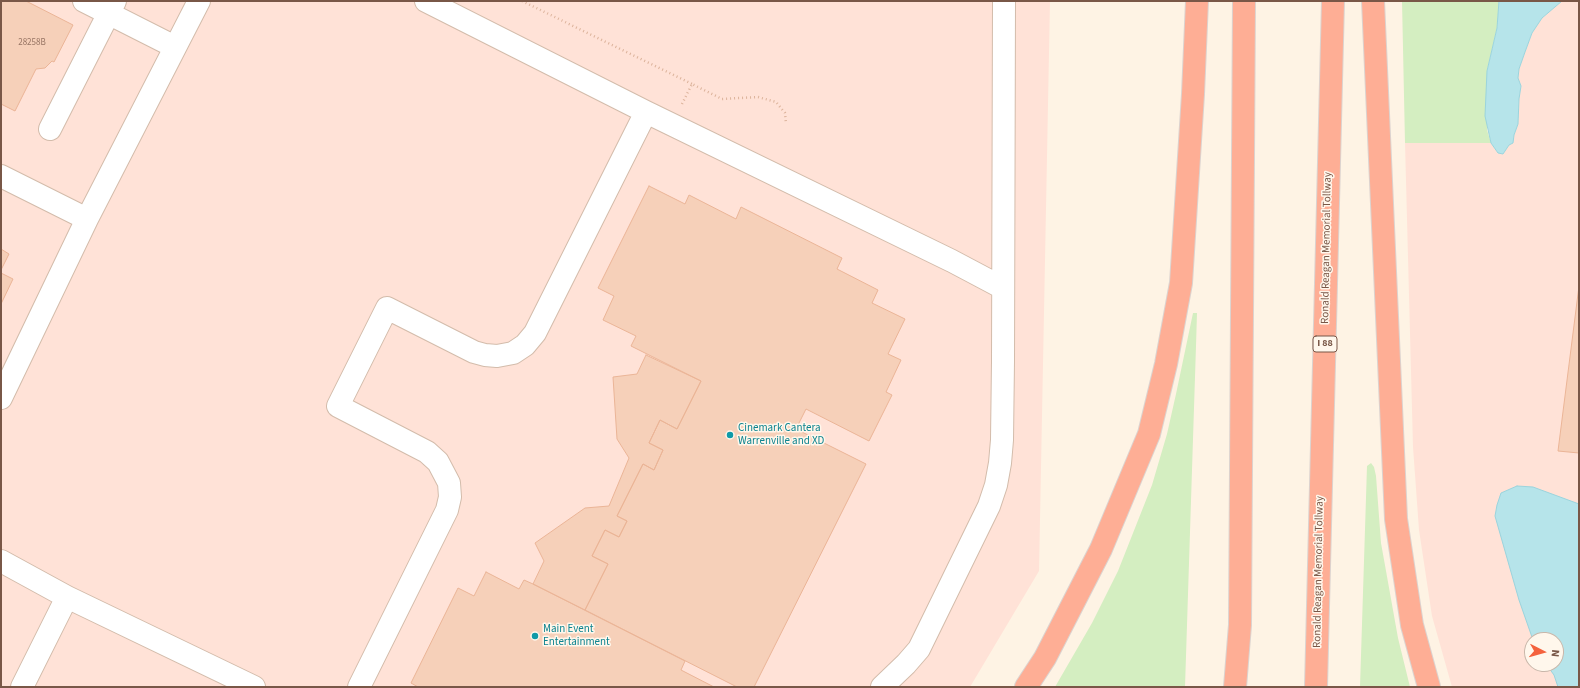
<!DOCTYPE html>
<style>
body{margin:0}
#map{position:relative;width:1580px;height:688px;overflow:hidden;background:#fef3e4;font-family:"Source Sans 3",sans-serif}
canvas{display:block}
.frame{position:absolute;inset:0;border:2px solid #795747;pointer-events:none}
.north{position:absolute;left:1524px;top:632px;width:40px;height:40px;box-sizing:border-box;background:#fff7ec;border:1px solid #c9b7aa;border-radius:50%;rotate:96deg;font-size:11px;font-weight:700;line-height:16px;text-align:center;color:#795747}
.north::after{content:'';display:block;margin:auto;width:14px;height:18px;background:#f4623d;clip-path:polygon(50% 0,100% 100%,50% 72%,0 100%)}
</style>
<div id="map">
<canvas width="1580" height="688"></canvas>
<div class="frame"></div>
<div class="north">N</div>
</div>
<script>
const ctx = document.querySelector('canvas').getContext('2d');
ctx.lineJoin = 'round';
function fillPath(path, color) { ctx.fillStyle = color; ctx.fill(path, 'evenodd'); }
const toPath = rows => new Path2D(rows.map(r => 'M' + r).join(''));
function trace(path, color, width, dash) { ctx.strokeStyle = color; ctx.lineWidth = width; ctx.lineCap = dash ? 'butt' : 'round'; ctx.setLineDash(dash || []); ctx.stroke(path); }
function write(font, color, halo, rows, align = 'center') {
  ctx.font = font + ' "Source Sans 3",sans-serif'; ctx.lineWidth = 3; ctx.setLineDash([]); ctx.textBaseline = 'middle'; ctx.strokeStyle = halo; ctx.fillStyle = color; for (const [text, x, y, turn = 0] of rows) {
    ctx.save(); ctx.translate(x, y); ctx.rotate((+turn || 0) * Math.PI / 180); ctx.textAlign = isNaN(turn) ? turn : align; if (halo) ctx.strokeText(text, 0, 0); ctx.fillText(text, 0, 0); ctx.restore();
  }
}
const commercial = toPath([
 [1,1,1050,1,1039,571,970,687,1,687],
 [1562,1,1579,1,1579,687,1452,687,1432,616,1419,530,1413,447,1405,143,1491,143,1498,153,1503,154,1509,145,1513,143,1514,135,1518,124,1519,99,1521,86,1518,78,1519,69,1525,52,1532,33,1542,18],
 [1532,640,1556,640,1556,664,1532,664]
]);
const green = toPath([
 [1402,1,1499,1,1497,28,1487,71,1487,130,1491,143,1405,143],
 [1193,313,1197,313,1196,346,1185,687,1055,687,1092,623,1118,571,1152,485,1167,434,1176,394],
 [1371,463,1374,467,1376,476,1381,543,1398,638,1410,687,1360,687,1367,466]
]);
const water = toPath([
 [1499,1,1562,1,1542,18,1532,33,1525,52,1519,69,1518,78,1521,86,1519,99,1518,124,1514,135,1513,143,1509,145,1503,154,1498,153,1491,143,1485,116,1487,71,1497,28,1499,1],
 [1517,486,1533,487,1579,504,1579,687,1558,687,1554,675,1546,664,1556,664,1556,640,1533,640,1519,600,1495,516,1497,505,1501,493,1517,486]
]);
const building = toPath([
 [1,1,26,1,73,25,54,62,52,61,45,68,36,69,15,111,1,104,1,1],
 [649,186,685,204,689,195,736,219,741,207,842,258,837,269,878,290,872,303,905,319,888,354,901,360,886,392,892,395,869,441,806,409,796,429,866,464,754,687,737,687,585,610,608,564,592,556,605,530,619,537,627,521,617,516,643,464,654,470,663,450,649,443,660,420,677,429,701,381,631,346,636,336,603,320,614,296,598,288,649,186],
 [1,249,9,254,1,270,1,249],
 [1,273,13,279,1,304,1,273],
 [1579,286,1579,453,1558,451,1579,286],
 [646,355,701,381,677,429,660,420,649,443,663,450,654,470,643,464,617,516,627,521,619,537,605,530,592,556,608,564,585,610,533,584,544,561,535,543,585,508,609,506,629,458,617,439,613,377,637,374,646,355],
 [486,572,519,589,524,580,533,584,685,661,681,670,714,687,418,687,411,683,458,588,474,596,486,572]
]);
const path = toPath([
 [522,1,692,84],
 [682,104,692,84,722,99,758,97,776,102,785,113,786,124]
]);
const minor = toPath([
 [84,1,175,47],
 [426,1,646,112,952,261,1003,288],
 [50,129,115,1],
 [1,176,87,219],
 [1,398,87,219,199,1],
 [1,561,67,597,254,687],
 [22,687,67,597],
 [359,687,447,510,450,497,449,483,438,462,427,452,338,406,387,308,474,352,485,355,497,356,513,353,525,345,535,333,646,112],
 [882,687,906,664,919,649,989,506,996,485,1000,463,1002,440,1003,361,1004,1]
]);
const highway = toPath([
 [1373,1,1396,519,1412,625,1429,687],
 [1026,687,1045,658,1101,549,1149,434,1166,364,1181,283,1193,94,1197,1],
 [1235,687,1240,625,1244,1],
 [1316,687,1333,1]
]);
const markers = [
 [730,435,4,"#0f9aa8"],
 [535,636,4,"#0f9aa8"]
];
const numberNames = [
 ["28258B",32,43]
];
const shields = [
 [1325,344,24]
];
const shieldNames = [
 ["I 88",1325,344]
];
const streetNames = [
 ["Ronald Reagan Memorial Tollway",1327,248,-89],
 ["Ronald Reagan Memorial Tollway",1319,572,-89]
];
const cultureNames = [
 ["Cinemark Cantera",738,429],
 ["Warrenville and XD",738,442],
 ["Main Event",543,630],
 ["Entertainment",543,643]
];
fillPath(commercial, '#ffe2d7');
fillPath(green, '#d4eec1');
fillPath(water, '#b6e4ea');
trace(water, '#9bd4dd', 1);
fillPath(building, '#f6d0b9');
trace(building, '#ebb597', 1);
trace(minor, '#d3bcab', 24);
trace(highway, '#dcd3cf', 24);
trace(path, '#dcb39b', 2.5, [1, 3]);
trace(minor, '#fff', 22);
trace(highway, '#feae95', 22);
for (const [x, y, r, color] of markers) { const dot = new Path2D(); dot.arc(x, y, r, 0, 2 * Math.PI); ctx.fillStyle = color; ctx.fill(dot); trace(dot, '#fff7ec', 1.5); }
write('9px', '#987564', null, numberNames);
for (const [x, y, w] of shields) { const box = new Path2D(); box.roundRect(x - w / 2, y - 8, w, 16, 3); ctx.fillStyle = '#fff7ec'; ctx.fill(box); trace(box, '#795747', 1); }
write('bold 10px', '#795747', null, shieldNames);
write('11px', '#795747', '#fff7ec', streetNames);
write('11px', '#0d838f', '#fff7ec', cultureNames, 'left');
</script>
